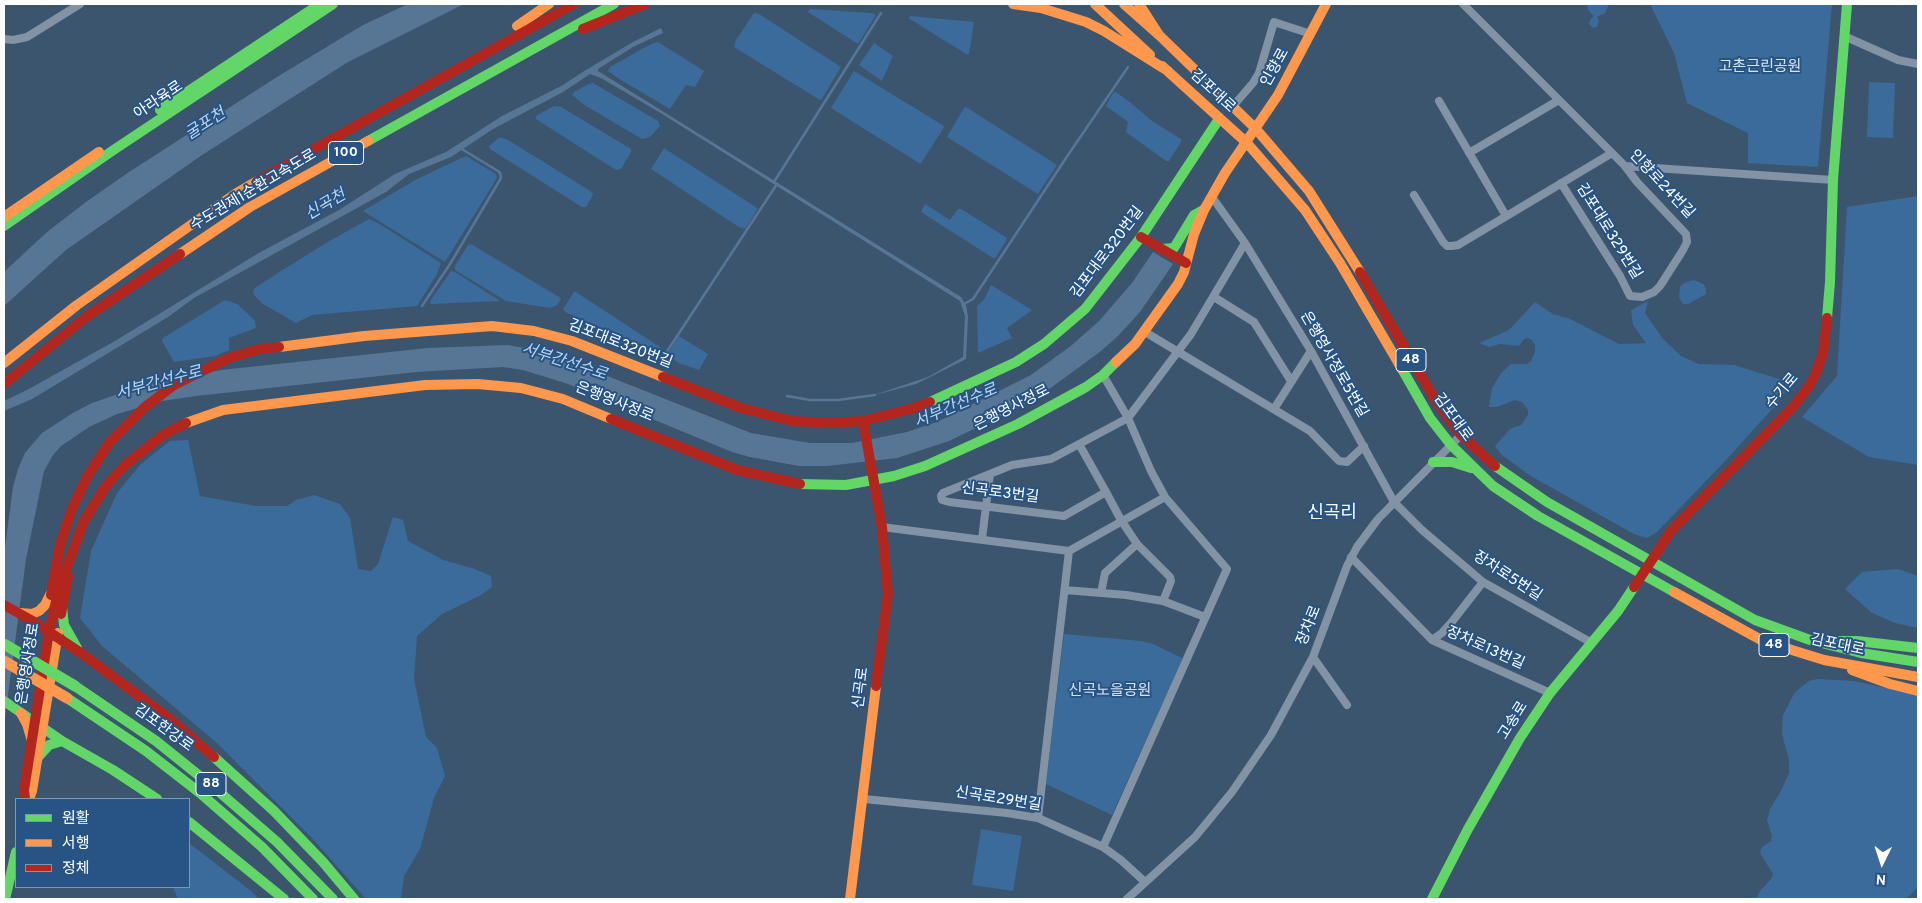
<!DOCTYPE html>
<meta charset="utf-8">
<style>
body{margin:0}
#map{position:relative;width:1922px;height:903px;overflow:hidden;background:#3c556f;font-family:Overpass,"Noto Sans KR",sans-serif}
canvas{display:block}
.frame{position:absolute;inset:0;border:5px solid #fff;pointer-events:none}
.legend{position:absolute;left:15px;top:798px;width:175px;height:90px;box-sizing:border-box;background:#275484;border:1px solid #7d98b5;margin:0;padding:6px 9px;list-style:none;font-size:15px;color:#fff}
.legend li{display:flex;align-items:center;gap:10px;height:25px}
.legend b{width:25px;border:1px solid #7d98b5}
.north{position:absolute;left:1857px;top:838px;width:50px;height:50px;-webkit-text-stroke:4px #275484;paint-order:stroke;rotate:184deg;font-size:14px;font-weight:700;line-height:20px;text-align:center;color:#fff}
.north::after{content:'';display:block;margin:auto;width:18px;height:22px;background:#fff;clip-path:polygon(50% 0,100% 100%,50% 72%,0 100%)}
</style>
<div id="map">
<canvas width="1922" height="903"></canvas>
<div class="frame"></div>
<ul class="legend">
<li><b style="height:6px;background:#63d668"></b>원활</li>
<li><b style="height:6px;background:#ff974d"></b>서행</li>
<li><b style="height:6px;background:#b3261e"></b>정체</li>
</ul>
<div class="north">N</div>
</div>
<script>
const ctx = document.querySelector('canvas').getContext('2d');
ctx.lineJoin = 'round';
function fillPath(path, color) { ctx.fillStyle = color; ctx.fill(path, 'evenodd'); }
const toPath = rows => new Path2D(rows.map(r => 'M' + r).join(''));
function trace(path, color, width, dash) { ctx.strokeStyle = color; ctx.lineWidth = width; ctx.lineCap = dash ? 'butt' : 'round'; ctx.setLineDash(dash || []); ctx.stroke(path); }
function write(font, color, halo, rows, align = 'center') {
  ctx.font = font + ' Overpass,"Noto Sans KR",sans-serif'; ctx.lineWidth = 4; ctx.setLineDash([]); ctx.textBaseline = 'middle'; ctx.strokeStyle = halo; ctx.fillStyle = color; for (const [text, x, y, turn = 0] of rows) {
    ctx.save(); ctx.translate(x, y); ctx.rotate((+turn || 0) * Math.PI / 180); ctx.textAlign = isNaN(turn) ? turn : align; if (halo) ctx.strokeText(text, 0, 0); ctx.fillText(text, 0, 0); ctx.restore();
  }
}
const green = toPath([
 [1587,4,1609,4,1605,13,1597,17,1599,21,1597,27,1593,28,1589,24,1590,20,1594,16,1588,10],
 [1650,4,1832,4,1818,167,1748,163,1748,133,1687,103,1674,53],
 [810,9,871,13,876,15,858,44,808,12],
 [754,13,759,14,841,67,822,99,820,100,734,47,736,40],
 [910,16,974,22,969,54,966,54,910,19,909,18],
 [658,42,704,71,695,87,686,85,670,109,621,80,608,71,610,67,651,44],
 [874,43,893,56,882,81,859,65],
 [854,71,944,126,943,129,921,163,919,163,831,108],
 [1869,82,1895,83,1893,138,1867,137],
 [593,83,658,121,660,126,650,137,642,139,586,106,572,95,574,92,587,85],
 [1116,92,1132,104,1152,121,1181,139,1181,142,1169,161,1166,161,1126,132,1128,122,1106,106,1113,93],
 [554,106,561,107,631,149,631,152,621,169,616,170,536,119,536,116],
 [966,107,1057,165,1038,194,947,137,964,108],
 [500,137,508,140,592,192,593,195,586,207,582,207,490,149,489,146],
 [664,148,757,208,757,210,746,228,744,229,739,227,651,169],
 [466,156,496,174,497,178,445,262,363,211,417,179],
 [1918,196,1918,465,1869,457,1802,417,1837,376,1847,207],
 [925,204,950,220,958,209,961,209,1004,236,1007,238,1006,241,996,257,993,258,921,212],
 [369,219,378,223,441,263,437,274,417,306,312,315,296,323,263,304,254,295,253,292,255,288,281,271,326,243],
 [471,244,559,297,561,299,557,305,550,308,506,301,455,270,455,266,468,245],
 [451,271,455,272,500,301,431,304,430,301],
 [1694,280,1703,284,1706,288,1706,294,1688,304,1683,304,1679,298,1680,287,1684,283],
 [991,285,1032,310,1007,328,1012,338,978,353,977,306,984,300],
 [574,292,576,292,663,349,650,348,565,312,563,309],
 [225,300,237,304,246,312,255,321,256,328,229,338,229,350,215,356,174,362,162,341,163,338],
 [1648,301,1645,313,1663,339,1681,356,1699,364,1734,365,1792,383,1773,408,1726,460,1657,532,1647,538,1634,534,1529,475,1501,454,1495,446,1510,429,1521,425,1528,415,1528,410,1522,402,1515,400,1497,407,1489,407,1492,388,1501,373,1511,364,1527,364,1531,361,1535,352,1535,345,1532,340,1528,338,1524,339,1519,346,1500,344,1489,347,1479,343,1509,330,1535,302,1553,314,1570,319,1619,344,1646,343,1633,325,1631,310],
 [679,336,708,354,699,370,679,363,667,355],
 [188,440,200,496,256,506,287,506,296,500,314,495,340,504,350,518,358,569,371,571,378,564,393,517,403,520,408,541,443,560,475,569,491,576,492,587,481,595,442,614,417,636,414,679,426,737,437,748,445,776,434,798,420,849,404,876,401,899,366,899,312,838,218,744,102,646,80,618,91,551,117,493,141,464,170,441],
 [1898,569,1918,576,1918,628,1895,623,1872,613,1845,589,1862,572],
 [1064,634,1141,641,1153,644,1182,658,1181,663,1112,815,1046,784],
 [1817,679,1854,681,1918,695,1918,887,1906,899,1756,899,1760,891,1771,879,1773,874,1760,853,1761,848,1771,841,1772,836,1767,820,1770,809,1781,791,1789,773,1789,760,1782,734,1783,715,1795,692,1809,681],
 [981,829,1022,836,1013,891,972,885],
 [189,843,251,891,259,899,178,899,173,887,189,887]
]);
const water = toPath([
 [408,4,464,4,348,62,202,155,66,250,4,306,4,272,47,232,86,202,129,172,277,77,363,25],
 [661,28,663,33,633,47,598,69,598,71,961,297,966,305,968,317,966,359,916,384,871,396,928,377,963,357,965,316,960,301,659,112,601,78,590,74,563,92,493,129,451,157,409,174,386,192,194,298,168,317,32,399,4,411,4,401,27,390,115,341,257,254,339,210,395,174,446,152,502,116,563,85,581,73,633,42],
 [1153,252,1173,264,1140,312,1117,337,1101,351,1052,387,1017,408,949,441,897,458,827,466,799,466,750,457,732,452,568,384,523,370,503,367,416,372,196,396,162,401,117,414,89,427,61,446,53,455,44,471,26,559,4,725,4,555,13,487,18,469,25,453,42,433,73,413,92,403,144,385,221,370,428,348,508,345,541,351,567,360,751,433,810,443,852,443,907,432,937,422,1031,375,1072,345,1099,321,1132,283]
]);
const stream = toPath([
 [774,182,881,13],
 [964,304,973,299,1066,158,1128,67],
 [422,306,450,264,501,178,500,173,498,171,460,148],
 [664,356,777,184],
 [787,396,810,400,838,400,875,395]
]);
const street = toPath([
 [1463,4,1625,166,1637,182,1686,234,1687,242,1683,250,1660,286,1654,292,1642,297,1630,296,1620,276,1561,183],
 [1844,36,1898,60,1918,64],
 [4,39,13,40,27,37,80,4],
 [1439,101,1506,216],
 [1233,106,1253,83,1259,73,1274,22,1311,34],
 [1469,153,1559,100],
 [1625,166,1833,180],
 [1414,195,1443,242,1447,246,1452,246,1458,245,1612,153],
 [1212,197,1245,243,1311,351,1394,502,1422,530,1483,582,1592,643],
 [1214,297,1254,322,1291,381],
 [1145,332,1310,431,1339,461,1347,462,1364,446],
 [1274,409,1311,351],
 [1079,444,1106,492],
 [882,527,1069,551,1165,497],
 [982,539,990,474],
 [1351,557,1432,640,1550,693],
 [1065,590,1126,595,1163,601,1205,617],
 [1101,593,1105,573,1137,544],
 [1163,601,1171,581,1170,577,1137,544,1121,520,1106,492,1064,516,949,502,942,500,941,496,943,493,1012,465,1051,459,1128,418,1191,334,1245,243],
 [1432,640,1442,633,1451,623,1483,582],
 [1313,657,1347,705],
 [864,799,1007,813,1038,818,1103,847,1121,860,1145,882],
 [1038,818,1069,551],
 [1103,847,1227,569,1165,497,1151,471,1128,418,1103,375],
 [1127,899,1195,837,1232,792,1271,735,1313,657,1347,566,1357,547,1378,519,1461,435]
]);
const fast = toPath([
 [160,110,320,4],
 [368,141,614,4],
 [4,226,112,151,333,4],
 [1162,249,1174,248,1194,215,1203,210],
 [1827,318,1830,282,1833,180,1847,4],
 [1402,369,1430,418,1451,445,1493,486,1538,516,1674,592],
 [930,402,1016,362,1044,344,1085,309,1141,237,1219,119],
 [1433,462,1452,462,1471,468],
 [1495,466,1547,502,1755,620,1810,640,1861,653,1918,662],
 [800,484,846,485,894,476,925,466,1018,424,1086,387,1103,375,1116,362],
 [62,607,64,625,77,648],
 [1833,641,1857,641,1918,648],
 [75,686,156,741,217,790,277,842,333,899],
 [67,698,146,751,200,793,262,847,313,899],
 [4,701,62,741,113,770,157,799],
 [38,757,49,745,62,741],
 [214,757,274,811,323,862,354,899],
 [189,822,284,899],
 [5,899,16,852],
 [1432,899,1468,829,1520,738,1550,693,1618,611,1634,587]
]);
const slow = toPath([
 [1013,4,1041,8,1086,22,1104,31,1168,71],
 [1095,4,1150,55],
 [1124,4,1159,35,1256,129,1309,191,1360,272],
 [1139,4,1159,35],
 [517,26,549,4],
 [1162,66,1247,143,1305,210,1340,263,1402,369],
 [4,217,99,152],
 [180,254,250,207,368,141],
 [279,347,364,336,492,326,534,331,572,341,663,377],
 [1116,362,1135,344,1178,284,1184,272,1194,234,1204,210,1225,173,1278,95,1326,4],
 [4,363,77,305,235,194,257,181],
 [186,423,223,410,425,385,478,384,521,388,563,399,611,419],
 [1674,592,1763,641,1824,660,1918,677],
 [20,613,32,614,39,611,45,605,52,591],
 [1852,670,1890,684,1918,691],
 [21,713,27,724,32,741],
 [29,799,32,791,58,633],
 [850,899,876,686]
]);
const jam = toPath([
 [583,29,645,4],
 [257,181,574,4],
 [1141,237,1186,263],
 [1360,272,1436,401,1461,435,1495,466],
 [663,377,741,408,792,421,833,423,863,421,911,409,930,402],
 [4,384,86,317,180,254],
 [611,419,737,470,800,484],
 [863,421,882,527,888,594,876,686],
 [1634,587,1671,531,1793,407,1809,386,1816,373,1823,353,1827,318],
 [51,595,60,545,72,509,87,477,109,443,145,407,174,385,229,358,260,349,279,347],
 [4,605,31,620,81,653,170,719,214,757],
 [61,614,68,576],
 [25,799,24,790,49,632,59,588,84,521,105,487,125,465,163,435,186,423]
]);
const fastBridge = toPath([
 [4,644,75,686]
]);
const slowBridge = toPath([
 [4,661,67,698]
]);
const shields = [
 [346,153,35],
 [1411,360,30],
 [1774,645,30],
 [211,784,30]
];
const shieldNames = [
 ["100",346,153],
 ["48",1411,360],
 ["48",1774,645],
 ["88",211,784]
];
const streetNames = [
 ["인향로",1276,68,-61],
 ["김포대로",1212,92,43],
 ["아라육로",159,101,-34],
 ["인향로24번길",1661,185,47],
 ["수도권제1순환고속도로",254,191,-31],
 ["김포대로329번길",1608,232,58],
 ["김포대로320번길",1108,253,-53],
 ["김포대로320번길",620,345,21],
 ["은행영사정로5번길",1333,365,60],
 ["수기로",1783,392,-50],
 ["은행영사정로",614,403,22],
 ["은행영사정로",1012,409,-27],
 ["김포대로",1452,418,54],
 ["신곡로3번길",1000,494,7],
 ["장차로5번길",1507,577,33],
 ["장차로",1310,626,-68],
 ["김포대로",1837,646,12],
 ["장차로13번길",1485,649,24],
 ["은행영사정로",29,664,-81],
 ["신곡로",862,688,-83],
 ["고송로",1514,721,-58],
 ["김포한강로",163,729,36],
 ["신곡로29번길",998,800,9]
];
const parkNames = [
 ["고촌근린공원",1760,68],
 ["신곡노을공원",1110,692]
];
const waterNames = [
 ["굴포천",206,125,-33],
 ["신곡천",326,206,-31],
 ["서부간선수로",564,363,18],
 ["서부간선수로",159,384,-15],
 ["서부간선수로",956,407,-23]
];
const quarterNames = [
 ["신곡리",1332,514]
];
fillPath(green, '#3b6b9a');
fillPath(water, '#577696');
trace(stream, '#577696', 2.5);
trace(street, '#8293a5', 8);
trace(fast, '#63d668', 10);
trace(slow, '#ff974d', 10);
trace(jam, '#b3261e', 10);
trace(fastBridge, '#63d668', 11);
trace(slowBridge, '#ff974d', 11);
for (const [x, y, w] of shields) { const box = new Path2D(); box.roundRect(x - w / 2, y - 11.5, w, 23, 4); ctx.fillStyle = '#275484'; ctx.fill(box); trace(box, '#fff', 1); }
write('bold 14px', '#fff', null, shieldNames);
write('15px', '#fff', '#275484', streetNames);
write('15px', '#d4e5f6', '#275484', parkNames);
write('italic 16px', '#bcd6ef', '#275484', waterNames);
write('18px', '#fff', '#275484', quarterNames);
</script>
